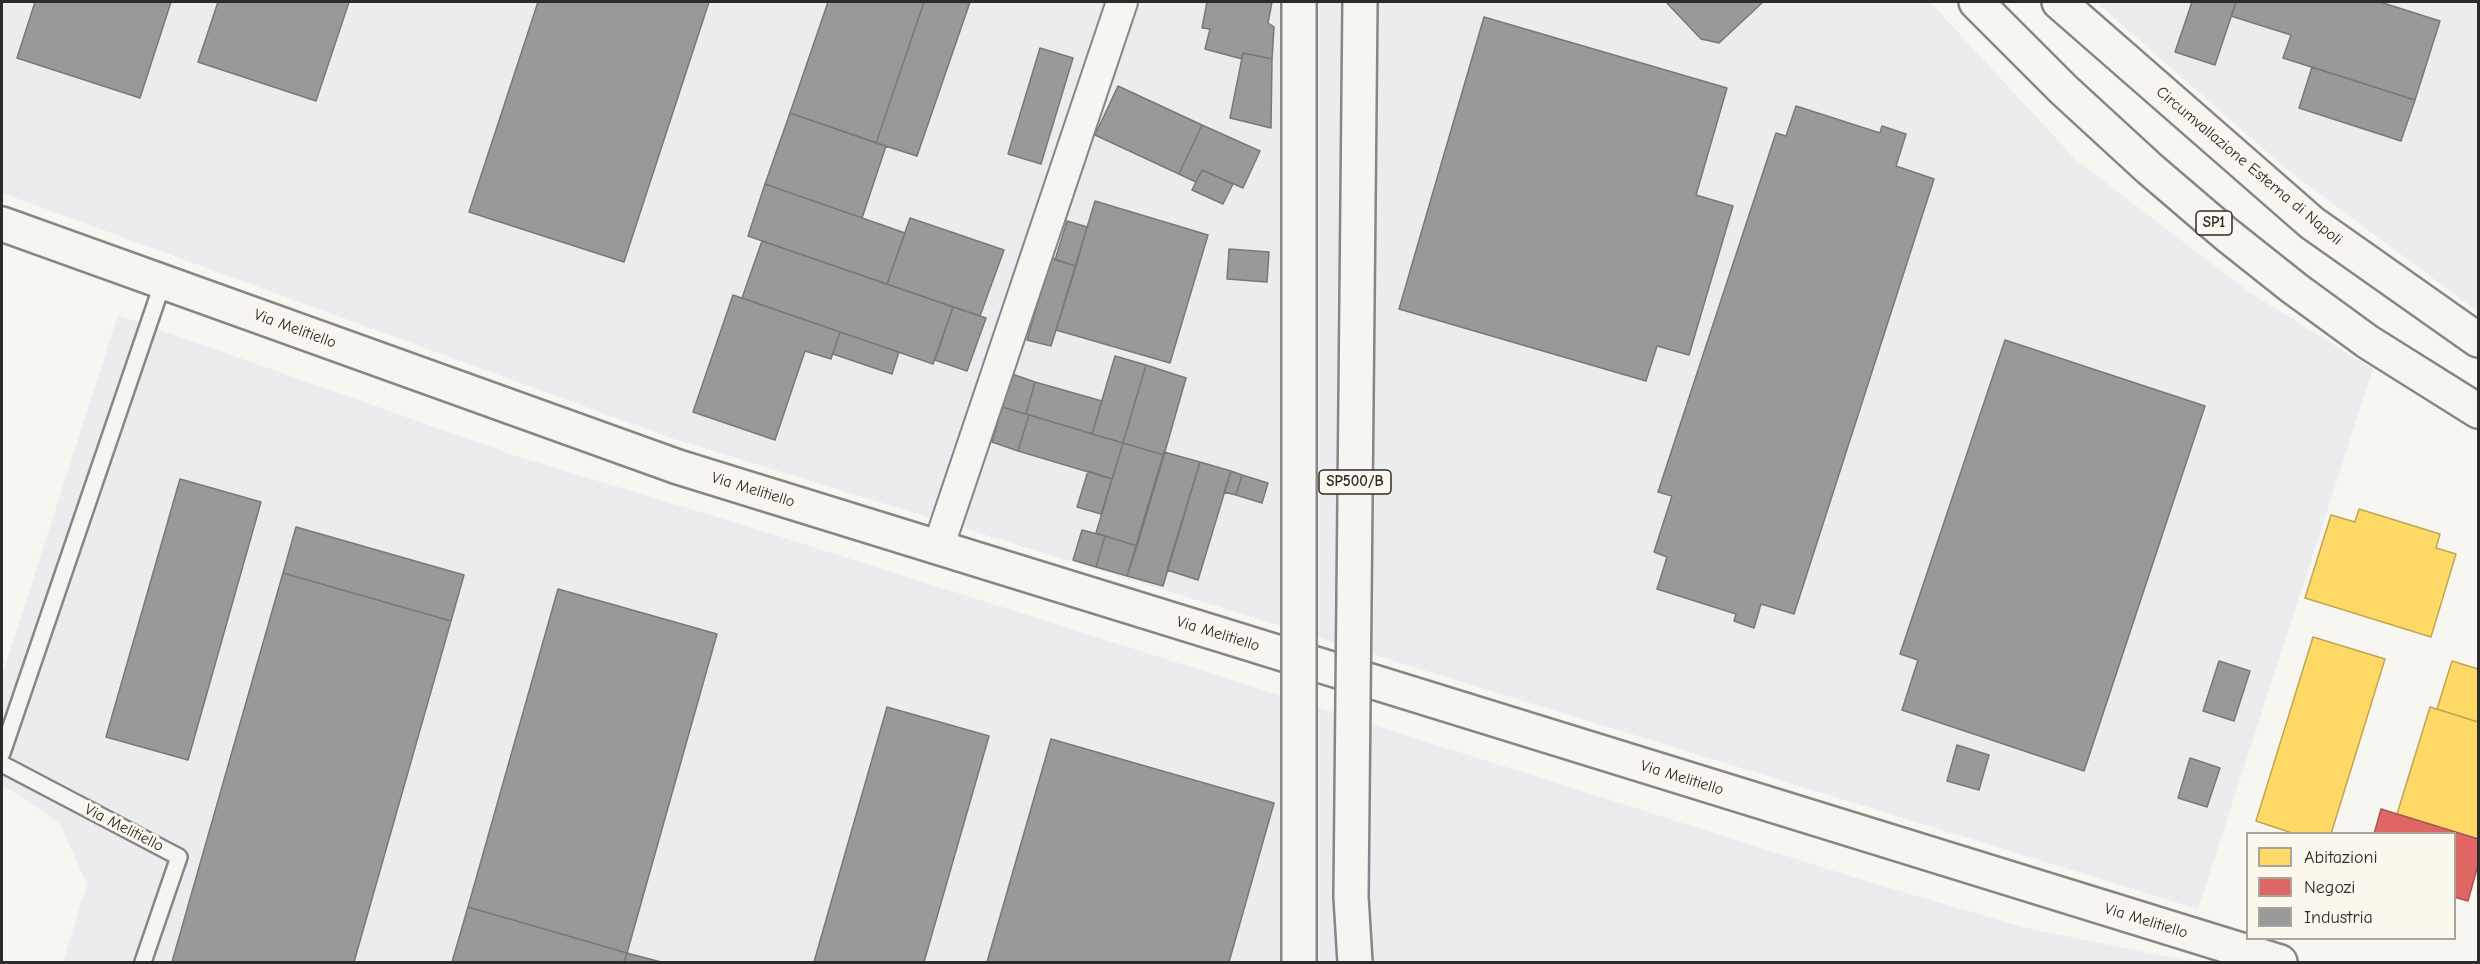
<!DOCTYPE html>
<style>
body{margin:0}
#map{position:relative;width:2480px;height:964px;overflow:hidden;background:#f8f6f0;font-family:"Comic Neue",sans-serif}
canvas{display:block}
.frame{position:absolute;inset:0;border:3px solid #2b2b2b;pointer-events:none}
.legend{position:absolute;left:2246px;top:832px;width:210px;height:108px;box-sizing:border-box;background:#fbf7ec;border:2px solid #a8a59f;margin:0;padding:8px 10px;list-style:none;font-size:18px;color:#2b2b2b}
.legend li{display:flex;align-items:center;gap:12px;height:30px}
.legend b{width:30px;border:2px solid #a8a59f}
</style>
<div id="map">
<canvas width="2480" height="964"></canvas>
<div class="frame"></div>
<ul class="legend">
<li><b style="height:16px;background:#ffd966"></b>Abitazioni</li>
<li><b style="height:16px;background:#e06666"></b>Negozi</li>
<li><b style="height:16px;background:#999"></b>Industria</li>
</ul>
</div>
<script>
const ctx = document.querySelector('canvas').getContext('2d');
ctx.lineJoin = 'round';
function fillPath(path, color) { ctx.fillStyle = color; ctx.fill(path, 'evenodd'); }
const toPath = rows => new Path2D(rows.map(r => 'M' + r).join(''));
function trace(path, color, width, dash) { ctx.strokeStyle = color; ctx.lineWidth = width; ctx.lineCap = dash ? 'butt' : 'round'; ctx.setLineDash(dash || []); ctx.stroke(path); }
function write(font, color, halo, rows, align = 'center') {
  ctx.font = font + ' "Comic Neue",sans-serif'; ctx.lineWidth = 6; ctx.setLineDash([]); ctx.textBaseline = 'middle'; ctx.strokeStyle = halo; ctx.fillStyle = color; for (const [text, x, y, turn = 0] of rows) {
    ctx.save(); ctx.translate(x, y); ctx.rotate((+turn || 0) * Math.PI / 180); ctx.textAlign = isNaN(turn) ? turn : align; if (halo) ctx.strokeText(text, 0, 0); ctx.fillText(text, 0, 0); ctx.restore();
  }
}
const built = toPath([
 [2,2,1930,2,2076,160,2249,292,2373,369,2198,909,668,437,2,193],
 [2096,2,2478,2,2478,312,2285,168],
 [118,315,519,457,753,528,1859,879,2026,928,2193,962,63,962,87,884,60,824,19,795,2,786,2,676]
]);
const homes = toPath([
 [2359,509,2440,534,2436,548,2456,554,2431,637,2305,598,2331,515,2355,522,2359,509],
 [2313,637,2385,659,2331,834,2295,834,2256,821,2313,637],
 [2452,661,2478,669,2478,722,2437,709,2452,661],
 [2430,707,2478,722,2478,839,2397,814,2430,707]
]);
const shops = toPath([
 [2381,809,2478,839,2478,865,2468,901,2454,897,2454,834,2374,834,2381,809]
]);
const industry = toPath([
 [35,2,171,2,140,98,17,58,35,2],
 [218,2,349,2,316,101,198,62,218,2],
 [538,2,709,2,624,262,469,212,538,2],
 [828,2,924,2,876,143,790,113,828,2],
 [924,2,970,2,917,156,876,143,924,2],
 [1207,2,1272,2,1268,23,1274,27,1272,59,1243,53,1242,59,1205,49,1210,29,1202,28,1207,2],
 [1666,2,1763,2,1719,43,1701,39,1666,2],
 [2192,2,2236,2,2215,65,2175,52,2192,2],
 [2236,2,2380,2,2440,21,2415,100,2283,58,2291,35,2231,16,2236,2],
 [1484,17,1727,88,1696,195,1733,206,1689,355,1657,346,1646,381,1399,309,1484,17],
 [1040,48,1073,58,1041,164,1008,154,1040,48],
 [1243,53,1272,59,1271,128,1230,118,1243,53],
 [2312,67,2415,100,2401,141,2299,108,2312,67],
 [1118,86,1202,125,1179,174,1095,135,1118,86],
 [1796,106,1880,133,1882,126,1906,134,1896,166,1934,179,1794,614,1761,604,1754,628,1734,621,1736,614,1657,589,1667,557,1654,552,1672,496,1658,492,1776,133,1786,136,1796,106],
 [790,113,886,146,862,218,765,184,790,113],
 [1202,125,1260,151,1243,188,1202,170,1196,182,1179,174,1202,125],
 [1202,170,1233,184,1223,204,1192,190,1202,170],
 [765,184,905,233,887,284,748,236,765,184],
 [1095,201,1208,235,1170,363,1056,330,1095,201],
 [910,218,1004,250,980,316,887,284,910,218],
 [1067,221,1087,227,1076,266,1055,260,1067,221],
 [762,241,953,307,933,364,742,298,762,241],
 [1229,249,1269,252,1267,282,1227,279,1229,249],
 [1051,258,1076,266,1051,346,1027,340,1051,258],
 [733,295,840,332,831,359,805,351,775,440,693,412,733,295],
 [953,307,986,318,967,371,935,360,953,307],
 [840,332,899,352,892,374,833,354,840,332],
 [2005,340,2205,406,2084,771,1902,710,1918,660,1900,654,2005,340],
 [1115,356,1146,365,1123,443,1092,434,1115,356],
 [1146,365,1186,378,1164,455,1123,443,1146,365],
 [1012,374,1035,382,1026,414,1002,407,1012,374],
 [1035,382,1102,401,1092,434,1026,414,1035,382],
 [1002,407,1029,415,1018,451,992,442,1002,407],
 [1029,415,1123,443,1112,479,1018,451,1029,415],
 [1123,443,1164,455,1137,546,1096,533,1123,443],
 [1164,452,1200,462,1163,586,1127,576,1164,452],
 [1200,462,1231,471,1198,580,1167,570,1200,462],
 [1088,471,1112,479,1101,514,1077,507,1088,471],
 [1231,471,1242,475,1236,495,1224,492,1231,471],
 [1242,475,1268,483,1262,503,1236,495,1242,475],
 [180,479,261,502,188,760,106,737,180,479],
 [296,527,464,575,451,621,283,573,296,527],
 [1082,530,1105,536,1096,567,1073,560,1082,530],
 [1105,536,1137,546,1127,576,1096,567,1105,536],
 [283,573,451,621,354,962,172,962,283,573],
 [558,589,717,634,627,953,468,907,558,589],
 [2219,661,2250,671,2234,721,2203,711,2219,661],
 [887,707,989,736,924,962,814,962,887,707],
 [1051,739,1274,803,1229,962,987,962,1051,739],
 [1957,745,1989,755,1979,790,1947,781,1957,745],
 [2190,758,2220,768,2207,807,2178,798,2190,758],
 [468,907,627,953,624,962,452,962,468,907],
 [627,953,661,962,624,962,627,953]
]);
const lane = toPath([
 [2,753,163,282],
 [2,764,179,857,143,962]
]);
const street = toPath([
 [938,548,1122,2]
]);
const secondary = toPath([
 [2,224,678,467,2280,962]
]);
const highway = toPath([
 [1976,2,2064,90,2150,169,2226,234,2294,288,2368,342,2478,411],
 [2059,2,2312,223,2478,340]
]);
const highwayBridge = toPath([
 [1299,962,1299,2],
 [1355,962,1351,897,1360,2]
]);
const shields = [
 [2214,223,36],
 [1355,482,72]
];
const shieldNames = [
 ["SP1",2214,223],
 ["SP500/B",1355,482]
];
const streetNames = [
 ["Circumvallazione Esterna di Napoli",2249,166,40],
 ["Via Melitiello",295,329,20],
 ["Via Melitiello",753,490,17],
 ["Via Melitiello",1218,634,17],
 ["Via Melitiello",1682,778,17],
 ["Via Melitiello",124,828,27],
 ["Via Melitiello",2146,921,17]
];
fillPath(built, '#ebeced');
fillPath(homes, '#ffd966');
trace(homes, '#bfa554', 1.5);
fillPath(shops, '#e06666');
trace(shops, '#aa5454', 1.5);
fillPath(industry, '#999');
trace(industry, '#787878', 1.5);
trace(lane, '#878684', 20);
trace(street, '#878684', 34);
trace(secondary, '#878684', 38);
trace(highway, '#878684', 38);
trace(lane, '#f6f5f1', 15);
trace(street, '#f6f5f1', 30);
trace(secondary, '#f6f5f1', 33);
trace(highway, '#f6f5f1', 33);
trace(highwayBridge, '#878684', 38, []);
trace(highwayBridge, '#f6f5f1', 33);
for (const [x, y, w] of shields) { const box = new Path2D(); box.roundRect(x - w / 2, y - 12, w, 24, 4.5); ctx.fillStyle = '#fbf7ec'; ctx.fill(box); trace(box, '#2b2b2b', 1.5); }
write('bold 15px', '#2b2b2b', null, shieldNames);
write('16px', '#2b2b2b', '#fbf7ec', streetNames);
</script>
